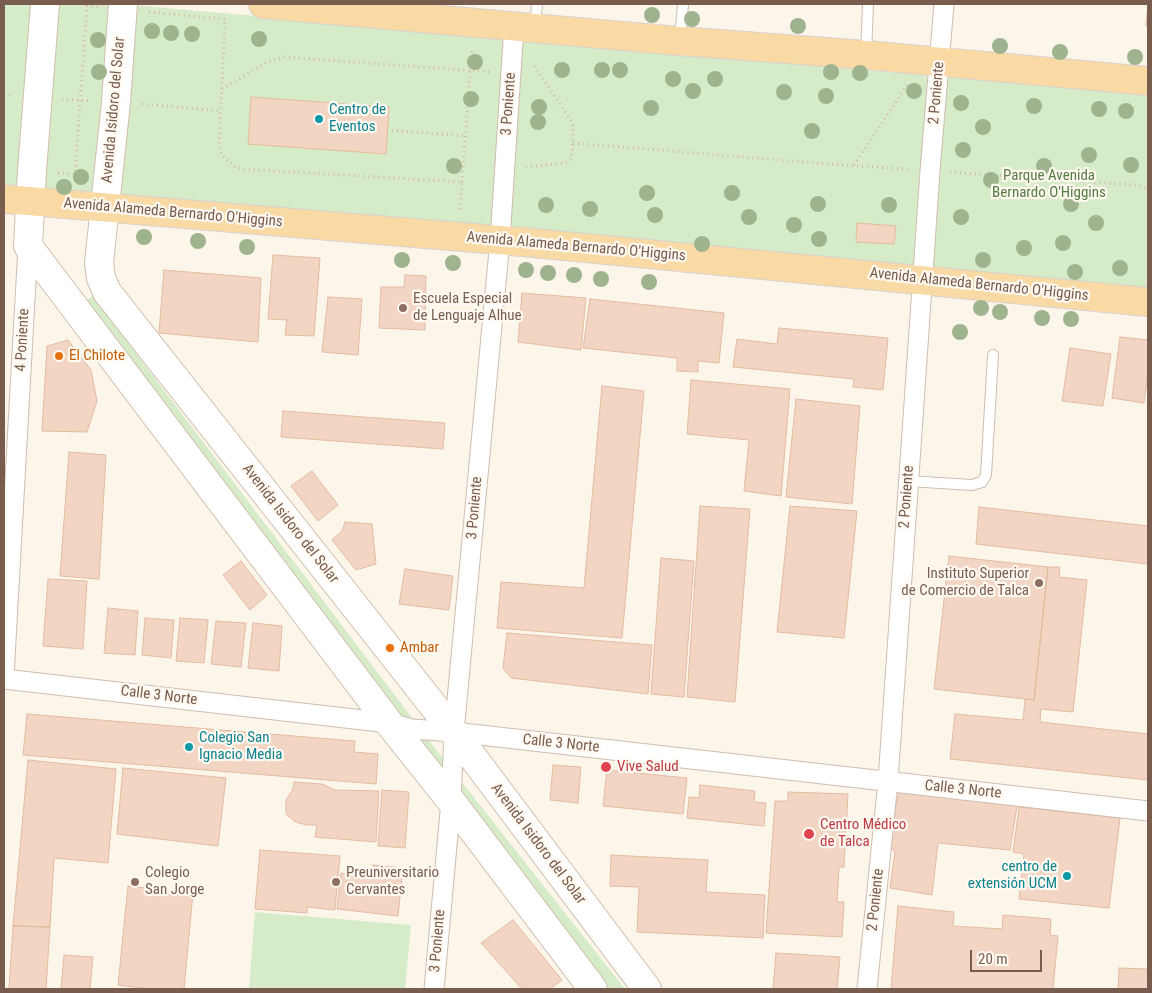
<!DOCTYPE html>
<meta charset="utf-8">
<style>
body{margin:0}
#map{position:relative;width:1152px;height:993px;overflow:hidden;background:#fcf5ea;font-family:"Roboto Condensed",sans-serif}
canvas{display:block}
.frame{position:absolute;inset:0;border:5px solid #785c4d;pointer-events:none}
.scale{position:absolute;left:970px;top:950px;width:72px;height:22px;box-sizing:border-box;border:2px solid #785c4d;border-top:0;padding-left:6px;font-size:15px;line-height:18px;white-space:nowrap;color:#785c4d;-webkit-text-stroke:4px #fff9f1;paint-order:stroke}
</style>
<div id="map">
<canvas width="1152" height="993"></canvas>
<div class="frame"></div>
<div class="scale">20 m</div>
</div>
<script>
const ctx = document.querySelector('canvas').getContext('2d');
ctx.lineJoin = 'round';
function fillPath(path, color) { ctx.fillStyle = color; ctx.fill(path, 'evenodd'); }
const toPath = rows => new Path2D(rows.map(r => 'M' + r).join(''));
function trace(path, color, width, dash) { ctx.strokeStyle = color; ctx.lineWidth = width; ctx.lineCap = dash ? 'butt' : 'round'; ctx.setLineDash(dash || []); ctx.stroke(path); }
function write(font, color, halo, rows, align = 'center') {
  ctx.font = font + ' "Roboto Condensed",sans-serif'; ctx.lineWidth = 4.5; ctx.setLineDash([]); ctx.textBaseline = 'middle'; ctx.strokeStyle = halo; ctx.fillStyle = color; for (const [text, x, y, turn = 0] of rows) {
    ctx.save(); ctx.translate(x, y); ctx.rotate((+turn || 0) * Math.PI / 180); ctx.textAlign = isNaN(turn) ? turn : align; if (halo) ctx.strokeText(text, 0, 0); ctx.fillText(text, 0, 0); ctx.restore();
  }
}
const green = toPath([
 [4,4,120,4,1148,95,1148,291,4,184],
 [94,295,95,299,434,747,625,989,600,989,84,302],
 [255,912,411,925,405,989,249,989]
]);
const building = toPath([
 [1148,4,1148,26,1146,26,1148,4],
 [251,97,389,107,386,154,248,144,251,97],
 [857,223,896,226,894,244,856,242,857,223],
 [273,255,320,258,314,336,285,335,287,320,268,319,273,255],
 [164,270,261,278,258,342,159,333,164,270],
 [405,275,426,276,425,330,379,328,381,287,404,287,405,275],
 [522,293,586,298,581,350,518,342,522,293],
 [328,297,362,299,358,355,322,352,328,297],
 [590,299,724,313,719,363,698,361,698,372,677,371,677,358,583,348,590,299],
 [779,328,888,338,883,390,853,387,854,379,733,367,737,339,777,344,779,328],
 [1120,337,1148,340,1148,373,1144,403,1112,398,1120,337],
 [68,340,91,370,97,401,87,432,42,431,47,346,68,340],
 [1070,348,1111,354,1103,406,1062,401,1070,348],
 [691,380,790,389,781,496,744,491,749,440,687,434,691,380],
 [602,386,644,391,622,638,497,628,501,582,584,588,602,386],
 [796,399,860,406,852,504,786,497,796,399],
 [283,411,445,423,443,449,281,437,283,411],
 [69,452,106,455,99,579,60,576,69,452],
 [312,471,338,505,318,521,291,486,312,471],
 [700,506,750,509,735,702,687,697,700,506],
 [790,506,857,511,844,638,777,632,790,506],
 [979,507,1148,526,1148,564,976,544,979,507],
 [345,522,372,524,376,564,356,570,332,540,342,531,345,522],
 [949,556,1048,567,1034,700,934,689,949,556],
 [661,558,694,561,684,697,651,694,661,558],
 [241,561,267,595,250,610,223,575,241,561],
 [1048,567,1060,567,1059,577,1087,580,1073,712,1041,709,1040,722,1148,734,1148,780,950,759,955,714,1023,720,1025,699,1034,700,1048,567],
 [405,569,453,576,449,610,399,604,405,569],
 [48,579,87,581,83,649,43,646,48,579],
 [108,608,138,611,135,655,104,653,108,608],
 [145,618,174,620,171,658,142,655,145,618],
 [180,618,208,620,204,663,176,661,180,618],
 [216,621,246,623,241,667,211,664,216,621],
 [253,623,282,626,279,671,248,668,253,623],
 [507,633,652,645,648,694,511,678,503,668,507,633],
 [27,714,355,741,354,752,378,754,376,784,23,755,27,714],
 [28,760,116,769,108,863,54,858,50,927,13,926,28,760],
 [553,765,581,767,578,803,550,800,553,765],
 [123,768,226,778,218,846,117,834,123,768],
 [607,770,687,778,683,814,603,806,607,770],
 [294,782,322,784,335,790,379,791,376,842,315,837,317,825,307,825,299,823,294,821,286,814,286,800,293,789,294,782],
 [700,785,755,791,754,802,766,803,764,826,687,818,689,797,699,798,700,785],
 [382,790,409,792,405,848,378,846,382,790],
 [900,790,1017,806,1010,850,938,843,932,895,890,888,895,851,889,848,893,816,900,790],
 [788,792,848,794,844,867,839,867,837,902,844,902,842,937,766,933,775,801,788,801,788,792],
 [1019,807,1120,818,1109,908,1019,899,1024,854,1013,852,1019,807],
 [260,850,340,856,335,910,307,907,307,913,255,909,260,850],
 [611,855,708,860,706,892,765,895,763,938,637,932,639,887,610,886,611,855],
 [373,865,403,868,398,916,337,909,341,873,372,877,373,865],
 [128,886,193,893,184,989,150,989,118,985,128,886],
 [898,906,954,912,953,926,1002,929,1003,915,1051,919,1050,935,1058,936,1053,989,891,989,898,906],
 [513,920,562,980,550,989,522,989,481,943,513,920],
 [13,926,50,927,46,989,9,989,13,926],
 [776,953,840,957,837,989,773,989,776,953],
 [64,955,93,957,90,989,61,989,64,955],
 [1119,968,1148,969,1148,989,1118,989,1119,968]
]);
const path = toPath([
 [149,12,225,19,219,146,221,154,236,168,242,169,462,182,460,211],
 [222,89,267,62,284,57,490,72],
 [4,95,13,95],
 [62,99,90,101],
 [142,104,221,111],
 [387,130,466,136],
 [573,143,854,166,909,169],
 [854,165,907,85],
 [526,167,564,163,568,161,571,159,573,143,573,126,572,122,534,65,532,65],
 [950,172,1135,185,1148,188],
 [58,173,75,174,87,6,98,7],
 [462,182,472,48]
]);
const service = toPath([
 [535,28,537,4],
 [680,40,683,4],
 [866,54,868,4],
 [908,481,972,485,982,482,986,475,993,355]
]);
const minor = toPath([
 [4,676,28,246],
 [4,679,389,723,412,729,454,732,1148,811],
 [434,989,451,801,454,732,500,240,514,26],
 [867,989,888,781,930,171,944,4]
]);
const secondary = toPath([
 [45,4,32,171,28,246,389,723,451,801,593,989],
 [123,4,116,102,99,263,101,278,107,292,454,732,647,989]
]);
const primary = toPath([
 [263,4,679,41,866,55,1148,81],
 [4,199,523,242,1148,302]
]);
const trees = [
 [652,15],
 [692,19],
 [798,26],
 [152,31],
 [171,33],
 [192,34],
 [259,39],
 [98,40],
 [1000,46],
 [1060,52],
 [1135,57],
 [475,62],
 [562,70],
 [602,70],
 [620,70],
 [99,72],
 [831,72],
 [860,73],
 [673,79],
 [715,79],
 [693,91],
 [914,91],
 [784,92],
 [826,96],
 [471,99],
 [961,103],
 [1034,106],
 [539,107],
 [651,108],
 [1099,109],
 [1126,111],
 [538,122],
 [983,127],
 [812,131],
 [963,150],
 [1089,155],
 [1131,165],
 [454,166],
 [1044,166],
 [81,177],
 [991,180],
 [64,187],
 [647,193],
 [732,193],
 [818,204],
 [1071,204],
 [546,205],
 [889,205],
 [590,209],
 [655,215],
 [749,217],
 [961,217],
 [1096,223],
 [794,225],
 [144,237],
 [819,239],
 [198,241],
 [1063,243],
 [702,244],
 [247,247],
 [1024,248],
 [402,260],
 [983,260],
 [453,263],
 [1120,268],
 [526,270],
 [1075,272],
 [548,273],
 [574,275],
 [601,279],
 [649,282],
 [981,308],
 [1000,312],
 [1042,318],
 [1071,319],
 [960,332]
];
const markers = [
 [319,119,5,"#0f9aa8"],
 [403,308,5,"#8d6e63"],
 [59,356,5,"#e8710a"],
 [1039,583,5,"#8d6e63"],
 [390,648,5,"#e8710a"],
 [189,747,5,"#0f9aa8"],
 [606,767,6,"#e0444e"],
 [809,834,6,"#e0444e"],
 [1067,876,5,"#0f9aa8"],
 [135,882,5,"#8d6e63"],
 [336,882,5,"#8d6e63"]
];
const streetNames = [
 ["2 Poniente",937,93,-85],
 ["3 Poniente",509,104,-86],
 ["Avenida Isidoro del Solar",114,110,-85],
 ["Avenida Alameda Bernardo O'Higgins",173,213,5],
 ["Avenida Alameda Bernardo O'Higgins",576,247,5],
 ["Avenida Alameda Bernardo O'Higgins",979,285,6],
 ["4 Poniente",23,340,-87],
 ["2 Poniente",907,497,-86],
 ["3 Poniente",475,508,-85],
 ["Avenida Isidoro del Solar",290,524,52],
 ["Calle 3 Norte",159,696,7],
 ["Calle 3 Norte",561,744,6],
 ["Calle 3 Norte",963,790,6],
 ["Avenida Isidoro del Solar",538,844,53],
 ["2 Poniente",876,900,-84],
 ["3 Poniente",438,941,-85]
];
const cultureNames = [
 ["Centro de",329,110],
 ["Eventos",329,127],
 ["Colegio San",199,738],
 ["Ignacio Media",199,755],
 ["centro de",1057,867,"right"],
 ["extensión UCM",1057,884,"right"]
];
const parkNames = [
 ["Parque Avenida",1049,176],
 ["Bernardo O'Higgins",1049,193]
];
const educationNames = [
 ["Escuela Especial",413,299],
 ["de Lenguaje Alhue",413,316],
 ["Instituto Superior",1029,574,"right"],
 ["de Comercio de Talca",1029,591,"right"],
 ["Colegio",145,873],
 ["San Jorge",145,890],
 ["Preuniversitario",346,873],
 ["Cervantes",346,890]
];
const foodNames = [
 ["El Chilote",69,356],
 ["Ambar",400,648]
];
const healthNames = [
 ["Vive Salud",617,767],
 ["Centro Médico",820,825],
 ["de Talca",820,842]
];
fillPath(green, '#d6ebc8');
fillPath(building, '#f2d5c2');
trace(building, '#e4bba2', 1);
trace(service, '#cfbdaf', 12);
trace(minor, '#cfbdaf', 21);
trace(secondary, '#d2bead', 30);
trace(primary, '#d9d1cd', 30);
trace(path, '#d7b8a4', 3, [1, 4]);
trace(service, '#fff', 10);
trace(minor, '#fff', 19);
trace(secondary, '#fff', 28);
trace(primary, '#f9daa4', 28);
ctx.fillStyle = '#a0b38f';
for (const [x, y] of trees) { ctx.beginPath(); ctx.arc(x, y, 8, 0, 2 * Math.PI); ctx.fill(); }
for (const [x, y, r, color] of markers) { const dot = new Path2D(); dot.arc(x, y, r, 0, 2 * Math.PI); ctx.fillStyle = color; ctx.fill(dot); trace(dot, '#fff9f1', 2); }
write('15px', '#785c4d', '#fff9f1', streetNames);
write('15px', '#0d838f', '#fff9f1', cultureNames, 'left');
write('15px', '#557d44', '#fff9f1', parkNames);
write('15px', '#785e54', '#fff9f1', educationNames, 'left');
write('15px', '#c56008', '#fff9f1', foodNames, 'left');
write('15px', '#be3a42', '#fff9f1', healthNames, 'left');
</script>
